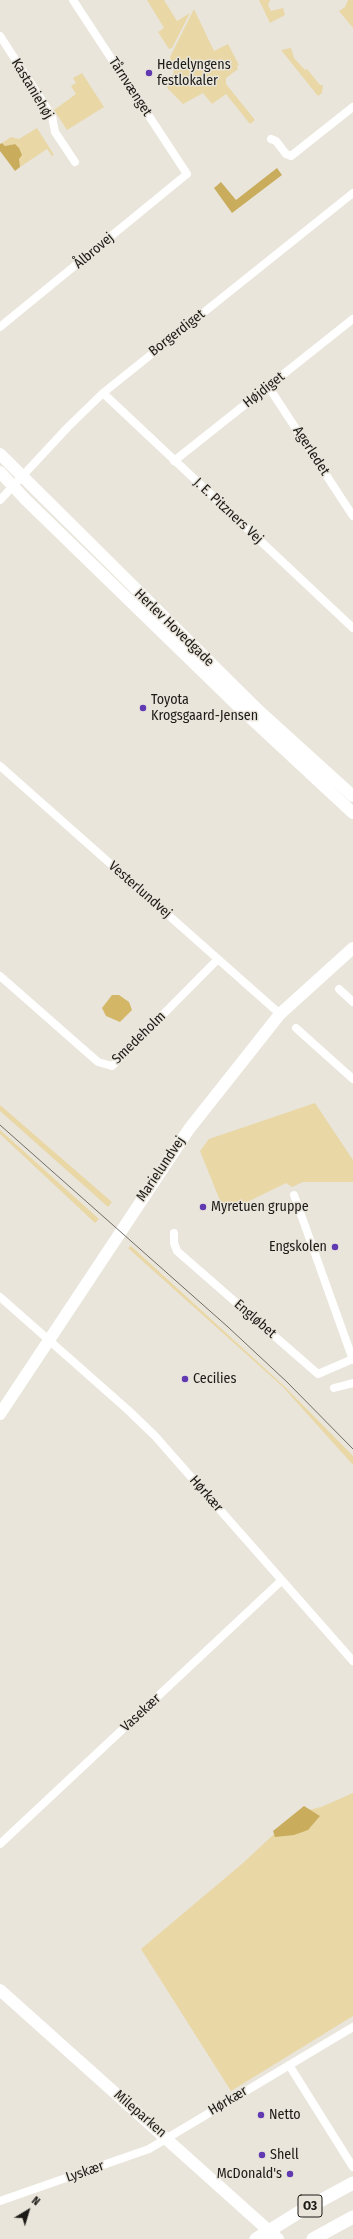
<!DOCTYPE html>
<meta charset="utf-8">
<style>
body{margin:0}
#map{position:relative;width:353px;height:2239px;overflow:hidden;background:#e9e5db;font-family:"Fira Sans Condensed",sans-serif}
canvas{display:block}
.north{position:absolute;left:8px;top:2191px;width:40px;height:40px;-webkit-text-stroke:3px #e9e5db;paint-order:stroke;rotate:38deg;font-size:11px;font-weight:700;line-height:16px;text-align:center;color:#1c1a17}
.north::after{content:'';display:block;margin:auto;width:14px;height:18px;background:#1c1a17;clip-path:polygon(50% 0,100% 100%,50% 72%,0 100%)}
</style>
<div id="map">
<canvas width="353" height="2239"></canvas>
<div class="north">N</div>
</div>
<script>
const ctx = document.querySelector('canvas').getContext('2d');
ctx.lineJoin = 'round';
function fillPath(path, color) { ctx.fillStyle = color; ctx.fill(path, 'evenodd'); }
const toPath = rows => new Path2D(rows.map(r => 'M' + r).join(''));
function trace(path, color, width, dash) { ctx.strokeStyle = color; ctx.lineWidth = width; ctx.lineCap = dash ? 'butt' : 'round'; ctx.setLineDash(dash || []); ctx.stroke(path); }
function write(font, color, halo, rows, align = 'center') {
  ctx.font = font + ' "Fira Sans Condensed",sans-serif'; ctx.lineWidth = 3; ctx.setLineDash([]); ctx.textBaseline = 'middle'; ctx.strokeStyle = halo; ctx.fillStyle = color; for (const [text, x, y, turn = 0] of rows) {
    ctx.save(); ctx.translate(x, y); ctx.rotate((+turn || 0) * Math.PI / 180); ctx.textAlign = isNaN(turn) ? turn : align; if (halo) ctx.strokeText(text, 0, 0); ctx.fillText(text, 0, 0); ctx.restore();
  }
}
const green = toPath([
 [147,0,164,0,177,21,190,13,172,48,169,49,158,32,164,28],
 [259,0,270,0,268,5,271,11,283,8,285,15,270,23],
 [348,0,353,0,353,28,339,11,345,7],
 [194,9,214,51,228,44,239,65,237,66,238,69,226,78,226,84,255,120,250,124,226,94,212,104,203,93,183,104,167,88,174,72,170,57],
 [291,48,294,58,305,70,307,69,320,85,323,85,322,93,318,96,281,50],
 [82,73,104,107,67,130,54,110,76,94,71,86,76,83,73,78],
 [37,128,54,155,52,156,47,149,20,167,15,144,5,146,2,143,11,137,19,139],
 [315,1103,353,1160,353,1182,303,1182,292,1187,286,1183,225,1213,200,1151,209,1139],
 [0,1105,112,1202,108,1207,0,1111],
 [0,1130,99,1219,95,1223,0,1134],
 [131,1246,284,1386,353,1456,353,1465,283,1387,128,1248],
 [353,1793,353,2016,231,2091,141,1949,243,1863,304,1806,309,1810,321,1807]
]);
const forest = toPath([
 [2,143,5,146,15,144,19,148,22,155,19,159,20,167,15,171,0,151,0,144],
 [277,168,282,175,232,213,214,188,221,182,236,200],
 [304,1806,320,1816,308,1830,294,1835,275,1837,273,1831]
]);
const water = toPath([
 [112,995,119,995,129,1002,132,1010,120,1022,106,1016,102,1008]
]);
const street = toPath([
 [0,36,52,116,55,132,75,162],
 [271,139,276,141,286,154,291,156,353,107],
 [0,327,187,174,73,0],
 [268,386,353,516],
 [103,393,353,628],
 [174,461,353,319],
 [0,500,68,427,103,393,353,193],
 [0,766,280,1014],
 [0,976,98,1062,112,1066,218,959],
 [339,989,353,1002],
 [296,1028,353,1079],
 [294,1195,353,1360],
 [174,1233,174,1243,177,1251,318,1374,353,1359],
 [0,1297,128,1410,155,1436,353,1661],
 [334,1388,353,1383],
 [0,1844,281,1581],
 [289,2065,353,2167],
 [0,2201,149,2149,353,2027]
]);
const secondary = toPath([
 [0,454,258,710,353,796],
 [0,472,25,499,240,708,353,813],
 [0,1414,189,1129,280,1014,353,948],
 [0,1990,278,2239]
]);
const primary = toPath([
 [256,2239,296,2214,353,2183],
 [313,2239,353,2217]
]);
const tram = toPath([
 [0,1125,228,1327,287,1382,353,1449]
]);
const markers = [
 [149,73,4,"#613ab2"],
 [143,708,4,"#613ab2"],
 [203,1207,4,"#613ab2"],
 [335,1247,4,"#613ab2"],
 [185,1379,4,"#613ab2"],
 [261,2115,4,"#613ab2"],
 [262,2155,4,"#613ab2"],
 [290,2174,4,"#613ab2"]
];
const shields = [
 [310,2206,24]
];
const shieldNames = [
 ["O3",310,2206]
];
const poiNames = [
 ["Hedelyngens",157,65],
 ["festlokaler",157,81],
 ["Toyota",151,700],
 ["Krogsgaard-Jensen",151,716],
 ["Myretuen gruppe",211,1207],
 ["Engskolen",327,1247,"right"],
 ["Cecilies",193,1379],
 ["Netto",269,2115],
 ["Shell",270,2155],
 ["McDonald's",282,2174,"right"]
];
const streetNames = [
 ["Tårnvænget",130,87,57],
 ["Kastaniehøj",32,89,59],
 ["Ålbrovej",94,251,-40],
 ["Borgerdiget",177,333,-38],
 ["Højdiget",264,390,-38],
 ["Agerledet",311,451,57],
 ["J. E. Pitzners Vej",228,511,43],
 ["Herlev Hovedgade",174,628,44],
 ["Vesterlundvej",140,890,41],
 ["Smedeholm",139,1038,-44],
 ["Marielundvej",161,1169,-56],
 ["Engløbet",255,1319,41],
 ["Hørkær",206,1494,49],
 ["Vasekær",141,1713,-43],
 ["Hørkær",228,2101,-31],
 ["Mileparken",140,2114,41],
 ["Lyskær",85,2172,-19]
];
fillPath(green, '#e9d7a5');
fillPath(forest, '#c9ad5d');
fillPath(water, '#d3b767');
trace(street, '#fff', 8);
trace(secondary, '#fff', 12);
trace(primary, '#fff', 13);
trace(tram, '#6f6c66', 1);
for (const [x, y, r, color] of markers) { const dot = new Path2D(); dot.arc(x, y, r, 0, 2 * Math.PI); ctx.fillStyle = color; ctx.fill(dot); trace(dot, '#e9e5db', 1.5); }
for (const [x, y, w] of shields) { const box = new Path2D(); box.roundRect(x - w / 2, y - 11, w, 22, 3); ctx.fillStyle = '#e9e5db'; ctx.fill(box); trace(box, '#1c1a17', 1); }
write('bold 13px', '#1c1a17', null, shieldNames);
write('14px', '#1c1a17', '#e9e5db', poiNames, 'left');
write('14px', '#1c1a17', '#e9e5db', streetNames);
</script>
